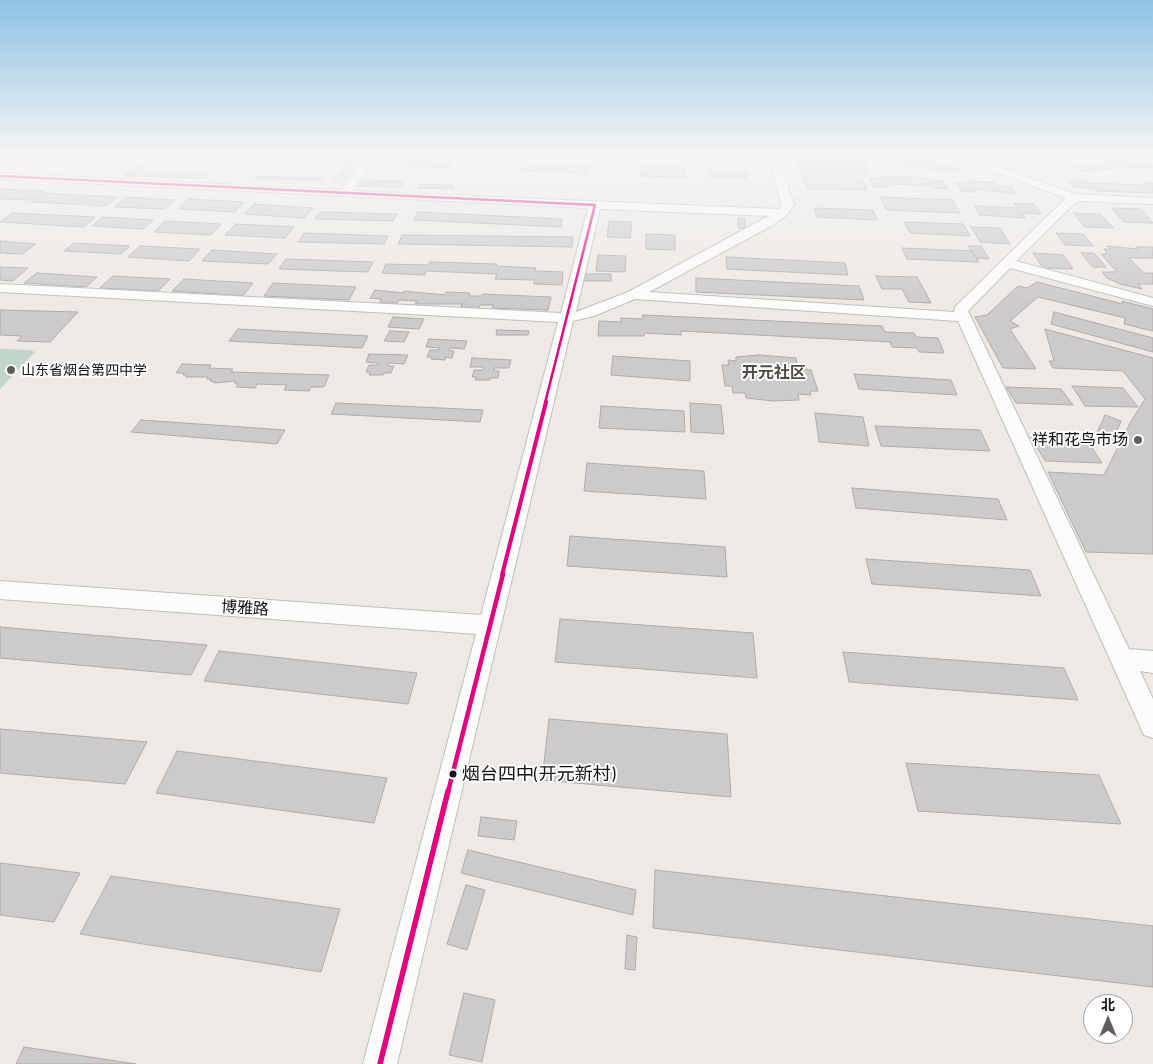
<!DOCTYPE html>
<meta charset="utf-8">
<style>
body{margin:0}
#map{position:relative;width:1153px;height:1064px;overflow:hidden;background:#ece9e6;font-family:Barlow,"Noto Sans SC",sans-serif}
canvas{display:block}
.north{position:absolute;left:1083px;top:994px;width:50px;height:50px;box-sizing:border-box;background:#fff;border:1px solid #a1a09f;border-radius:50%;rotate:0deg;font-size:14px;font-weight:700;line-height:20px;text-align:center;color:#14120f}
.north::after{content:'';display:block;margin:auto;width:18px;height:22px;background:#605d5a;clip-path:polygon(50% 0,100% 100%,50% 72%,0 100%)}
</style>
<div id="map">
<canvas width="1153" height="1064"></canvas>
<div class="north">北</div>
</div>
<script>
const ctx = document.querySelector('canvas').getContext('2d');
ctx.lineJoin = 'round';
function fillPath(path, color) { ctx.fillStyle = color; ctx.fill(path, 'evenodd'); }
const toPath = rows => new Path2D(rows.map(r => 'M' + r).join(''));
function trace(path, color, width, dash) { ctx.strokeStyle = color; ctx.lineWidth = width; ctx.lineCap = dash ? 'butt' : 'round'; ctx.setLineDash(dash || []); ctx.stroke(path); }
function write(font, color, halo, rows, align = 'center') {
  ctx.font = font + ' Barlow,"Noto Sans SC",sans-serif'; ctx.lineWidth = 4; ctx.setLineDash([]); ctx.textBaseline = 'middle'; ctx.strokeStyle = halo; ctx.fillStyle = color; for (const [text, x, y, turn = 0] of rows) {
    ctx.save(); ctx.translate(x, y); ctx.rotate((+turn || 0) * Math.PI / 180); ctx.textAlign = isNaN(turn) ? turn : align; if (halo) ctx.strokeText(text, 0, 0); ctx.fillText(text, 0, 0); ctx.restore();
  }
}
const green = toPath([
 [0,349,30,350,35,352,0,389]
]);
const building = toPath([
 [300,157,345,157,344,160,303,159,300,157],
 [350,157,361,157,343,183,332,182,350,157],
 [395,157,454,160,450,168,390,165,395,157],
 [795,157,865,157,868,164,864,164,870,174,859,174,867,190,807,189,795,157],
 [979,157,1039,157,1043,163,995,160,979,157],
 [901,160,936,161,939,164,953,164,959,171,907,168,901,160],
 [1107,160,1151,162,1153,168,1112,167,1115,169,1093,169,1097,172,1079,171,1071,163,1109,163,1107,160],
 [139,162,153,162,142,172,208,174,204,178,123,176,139,162],
 [525,162,589,164,587,173,522,171,525,162],
 [641,166,685,168,686,177,640,176,641,166],
 [709,170,746,171,747,178,709,177,709,170],
 [257,176,323,178,321,180,254,179,257,176],
 [882,176,928,178,929,181,943,181,948,189,932,188,930,186,887,184,889,187,874,187,870,178,883,179,882,176],
 [359,180,405,181,402,187,356,186,359,180],
 [1067,180,1086,180,1089,183,1148,185,1144,182,1153,183,1153,193,1096,191,1093,188,1074,187,1067,180],
 [967,181,994,182,996,185,1011,186,1016,194,974,189,977,192,962,192,956,183,969,184,967,181],
 [420,184,453,185,452,189,418,188,420,184],
 [0,189,45,191,32,200,0,199,0,189],
 [45,193,117,197,106,206,32,202,45,193],
 [126,197,175,200,164,209,115,207,126,197],
 [880,197,952,200,960,213,886,210,880,197],
 [188,199,244,202,235,212,179,209,188,199],
 [1014,203,1034,204,1041,214,1022,213,1025,218,980,215,974,206,1018,208,1014,203],
 [254,204,313,208,304,218,244,214,254,204],
 [814,208,873,210,877,220,817,217,814,208],
 [1111,208,1141,209,1153,223,1124,222,1111,208],
 [320,212,397,214,393,221,315,219,320,212],
 [418,212,562,219,561,227,414,220,418,212],
 [12,213,95,217,84,227,0,222,12,213],
 [1073,213,1100,214,1114,228,1085,227,1073,213],
 [103,217,153,220,143,229,92,226,103,217],
 [738,218,745,219,745,229,738,228,738,218],
 [165,221,221,224,211,235,154,232,165,221],
 [609,221,632,222,630,238,607,237,609,221],
 [904,222,963,224,970,236,910,233,904,222],
 [236,224,294,227,285,238,225,235,236,224],
 [971,227,1000,228,1010,244,980,242,971,227],
 [304,233,388,236,384,244,298,242,304,233],
 [1056,233,1083,234,1093,246,1065,245,1056,233],
 [646,234,675,235,675,250,646,249,646,234],
 [402,235,573,237,572,247,398,244,402,235],
 [0,241,36,244,22,254,0,253,0,241],
 [74,243,130,246,121,254,64,251,74,243],
 [140,246,200,249,189,261,128,257,140,246],
 [968,246,981,246,989,259,976,258,968,246],
 [1107,246,1138,249,1136,247,1153,247,1153,256,1151,256,1153,258,1129,258,1144,273,1153,273,1153,284,1138,284,1142,289,1120,284,1107,278,1102,272,1117,272,1101,254,1107,254,1104,249,1111,249,1107,246],
 [902,248,973,251,979,262,907,259,902,248],
 [212,250,277,254,268,264,202,261,212,250],
 [1033,253,1063,255,1073,269,1043,268,1033,253],
 [1081,253,1094,253,1106,267,1093,267,1081,253],
 [598,255,626,256,625,272,596,271,598,255],
 [726,257,845,263,848,275,727,269,726,257],
 [286,259,373,262,368,272,279,269,286,259],
 [430,262,497,264,496,266,536,268,535,271,563,272,562,285,534,284,534,280,495,279,497,274,426,271,425,275,382,273,386,264,428,265,430,262],
 [0,267,28,268,13,281,0,280,0,267],
 [37,273,97,277,86,287,24,283,37,273],
 [585,274,611,274,611,281,585,281,585,274],
 [113,276,170,279,158,291,100,288,113,276],
 [876,276,917,277,931,303,909,302,902,289,882,289,876,276],
 [696,278,859,286,864,300,696,292,696,278],
 [184,279,253,283,243,296,172,291,184,279],
 [1037,282,1123,304,1122,301,1153,309,1153,331,1124,324,1125,318,1038,297,1010,321,1019,326,1010,329,1036,369,1003,368,975,317,987,315,1018,286,1027,288,1037,282],
 [273,283,356,287,349,300,264,296,273,283],
 [375,290,403,293,404,291,445,295,446,292,470,293,469,296,482,296,483,294,551,297,548,310,492,308,493,305,480,305,479,308,461,307,462,304,415,304,417,301,399,300,397,303,380,303,381,299,370,298,375,290],
 [0,310,78,312,50,342,17,341,22,336,0,335,0,310],
 [1054,312,1153,338,1153,352,1051,324,1054,312],
 [643,315,882,326,885,332,914,333,916,337,938,338,944,353,919,352,917,348,892,347,890,342,681,331,681,335,644,333,644,336,598,336,599,321,621,322,621,318,642,319,643,315],
 [393,317,424,319,419,329,388,327,393,317],
 [238,329,368,336,362,348,229,341,238,329],
 [1045,329,1153,358,1153,554,1086,552,1048,472,1104,475,1130,423,1145,399,1123,371,1053,368,1049,361,1054,361,1045,329],
 [497,330,529,331,528,335,496,335,497,330],
 [390,331,409,332,404,342,384,341,390,331],
 [429,339,467,341,464,349,450,348,449,351,454,351,452,358,445,357,445,360,431,359,431,357,427,357,430,350,439,350,440,348,426,347,429,339],
 [369,354,408,355,404,364,389,363,388,366,394,366,391,373,384,373,383,375,369,375,370,372,366,372,369,365,378,365,379,363,366,362,369,354],
 [759,355,796,358,797,364,806,365,807,370,811,370,818,391,810,391,811,395,798,394,799,400,773,401,746,398,745,393,733,393,732,386,725,386,722,365,729,365,728,360,736,361,736,357,759,355],
 [613,356,690,361,690,381,611,375,613,356],
 [472,358,511,360,509,368,494,368,494,371,499,371,498,378,490,378,490,380,475,380,476,377,472,377,474,370,483,370,484,367,470,367,472,358],
 [182,364,211,365,209,368,233,369,231,372,329,375,324,387,311,387,309,391,284,390,287,385,257,384,255,388,236,387,238,383,234,383,236,381,214,383,215,382,210,381,211,379,207,379,208,377,186,377,187,375,183,375,184,373,176,373,182,364],
 [854,374,951,380,957,395,859,389,854,374],
 [1072,386,1123,388,1138,407,1085,406,1072,386],
 [1006,387,1061,389,1073,405,1016,403,1006,387],
 [336,403,483,410,480,422,331,414,336,403],
 [690,403,721,405,724,434,691,432,690,403],
 [601,406,684,411,685,432,599,428,601,406],
 [815,413,863,417,869,446,819,442,815,413],
 [1105,415,1121,421,1113,440,1097,433,1105,415],
 [141,420,285,430,277,444,131,432,141,420],
 [875,426,980,430,990,451,881,446,875,426],
 [1031,437,1086,439,1102,463,1045,461,1031,437],
 [587,463,704,471,706,499,584,491,587,463],
 [852,488,998,499,1007,520,856,508,852,488],
 [570,536,725,547,727,577,567,566,570,536],
 [866,559,1030,570,1041,596,872,584,866,559],
 [560,619,753,633,757,678,555,662,560,619],
 [0,627,207,645,191,675,0,658,0,627],
 [219,651,417,673,408,704,204,681,219,651],
 [843,652,1064,668,1078,700,849,682,843,652],
 [549,719,727,734,731,797,542,780,549,719],
 [0,729,147,742,125,784,0,773,0,729],
 [177,751,387,778,374,823,156,793,177,751],
 [906,763,1099,775,1121,824,918,811,906,763],
 [481,817,517,821,514,840,478,836,481,817],
 [468,850,636,890,633,915,461,873,468,850],
 [0,863,80,873,54,922,0,915,0,863],
 [655,870,1153,926,1153,987,653,928,655,870],
 [111,876,340,909,321,972,80,934,111,876],
 [466,885,485,890,467,950,447,944,466,885],
 [627,935,637,937,635,970,625,969,627,935],
 [464,993,495,1000,482,1062,449,1055,464,993],
 [24,1047,136,1064,16,1064,24,1047]
]);
const minor = toPath([
 [2,157,15,157,0,167,0,159,2,157],
 [367,157,378,157,352,191,779,209,782,205,768,157,778,157,794,205,786,216,771,226,649,292,954,312,955,307,1066,198,953,157,970,157,1075,194,1153,198,1153,204,1077,201,1016,261,1153,298,1153,306,1010,268,968,311,1129,649,1153,651,1153,673,1140,671,1153,699,1153,738,1144,735,958,321,635,299,594,316,573,321,397,1064,363,1064,476,634,0,599,0,581,481,615,558,322,0,292,0,284,561,313,588,208,0,179,0,173,341,190,367,157],
 [600,209,769,216,628,292,576,312,600,209]
]);
const bus1Far3 = toPath([
 [0,176,595,205],
 [545,403,595,205]
]);
const bus1Far2 = toPath([
 [502,575,546,402]
]);
const bus1Far1 = toPath([
 [448,792,503,574]
]);
const bus1 = toPath([
 [380,1064,448,791]
]);
const markers = [
 [11,370,5,"#605d5a"],
 [1138,440,5,"#605d5a"],
 [453,774,4.5,"#14120f"]
];
const farPoinames = [
 ["山东省烟台第四中学",21,370]
];
const farQuarternames = [
 ["开元社区",774,373]
];
const poiNames = [
 ["祥和花鸟市场",1128,440]
];
const streetNames = [
 ["博雅路",245,608,4]
];
const nearBusnames = [
 ["烟台四中(开元新村)",462,774]
];
fillPath(green, '#c2d5c9');
fillPath(building, '#cdcaca');
trace(building, '#aeabab', 1);
trace(minor, '#c0bebb', 2);
fillPath(minor, '#fcfcfb');
trace(bus1Far3, '#e5007d', 2.5);
trace(bus1Far2, '#e5007d', 4);
trace(bus1Far1, '#e5007d', 4.5);
trace(bus1, '#e5007d', 5.5);
const sky = ctx.createLinearGradient(0, 0, 0, 306);
sky.addColorStop(0, '#8ec2e5');
sky.addColorStop(0.51, '#f6f5f4');
sky.addColorStop(1, '#f6f5f400');
ctx.fillStyle = sky;
ctx.fillRect(0, 0, 1153, 306);
for (const [x, y, r, color] of markers) { const dot = new Path2D(); dot.arc(x, y, r, 0, 2 * Math.PI); ctx.fillStyle = color; ctx.fill(dot); trace(dot, '#fff', 2); }
write('14px', '#14120f', '#fff', farPoinames, 'left');
write('bold 16px', '#4f4a43', '#fff', farQuarternames);
write('16px', '#14120f', '#fff', poiNames, 'right');
write('16px', '#14120f', '#fff', streetNames);
write('18px', '#14120f', '#fff', nearBusnames, 'left');
</script>
